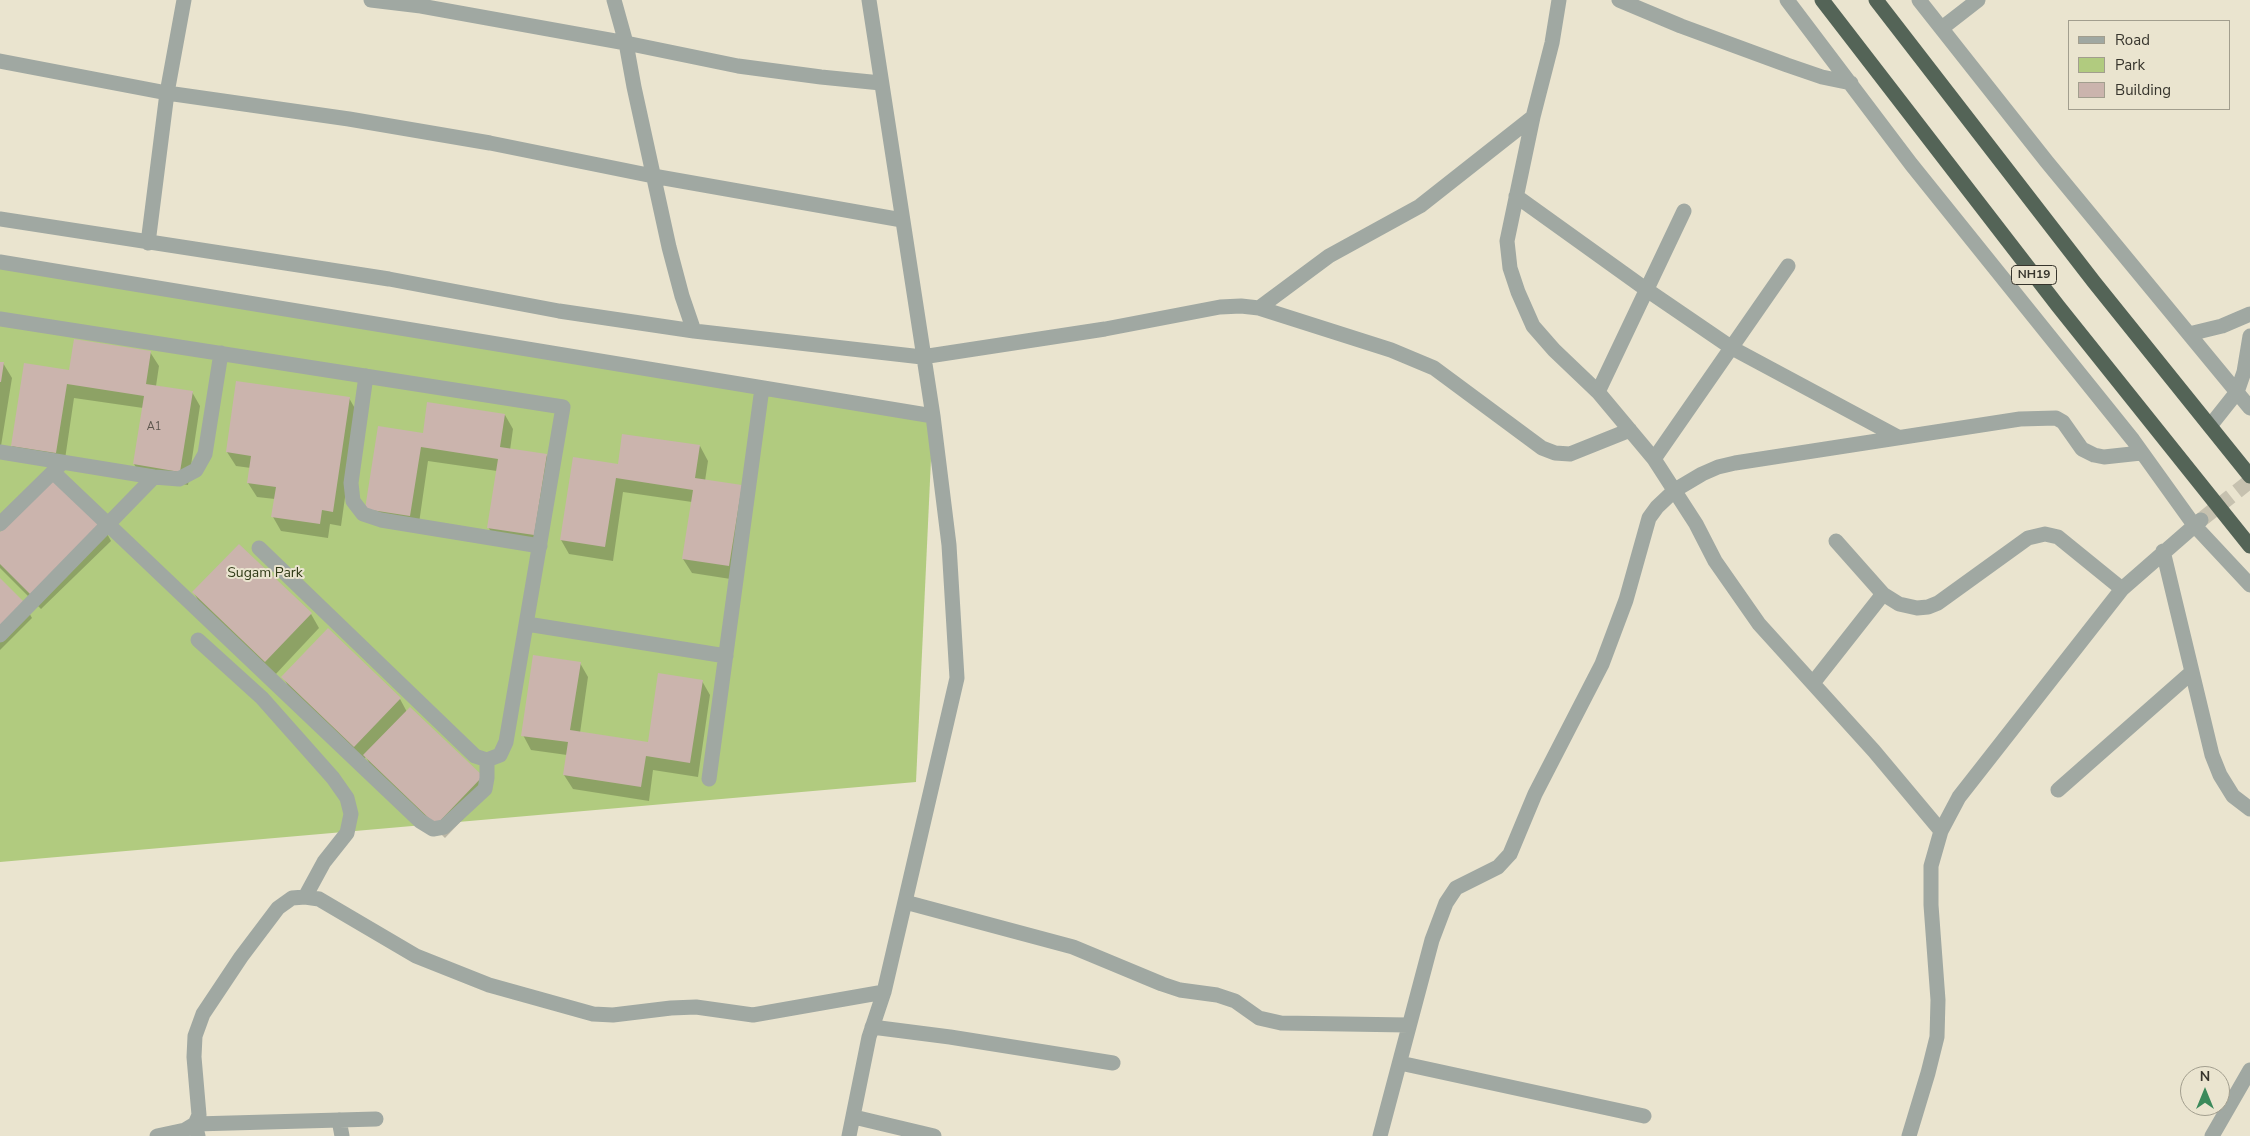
<!DOCTYPE html>
<style>
body{margin:0}
#map{position:relative;width:2250px;height:1136px;overflow:hidden;background:#eae4cf;font-family:"Nunito Sans",sans-serif}
canvas{display:block}
.legend{position:absolute;left:2068px;top:20px;width:162px;height:90px;box-sizing:border-box;background:#eae4cf;border:1px solid #a29e8e;margin:0;padding:6px 9px;list-style:none;font-size:15px;color:#37352d}
.legend li{display:flex;align-items:center;gap:10px;height:25px}
.legend b{width:25px;border:1px solid #a29e8e}
.north{position:absolute;left:2180px;top:1066px;width:50px;height:50px;box-sizing:border-box;background:#eae4cf;border:1px solid #a29e8e;border-radius:50%;rotate:0deg;font-size:14px;font-weight:700;line-height:20px;text-align:center;color:#37352d}
.north::after{content:'';display:block;margin:auto;width:18px;height:22px;background:#3b8a5b;clip-path:polygon(50% 0,100% 100%,50% 72%,0 100%)}
</style>
<div id="map">
<canvas width="2250" height="1136"></canvas>
<ul class="legend">
<li><b style="height:6px;background:#a0a8a2"></b>Road</li>
<li><b style="height:14px;background:#b1cb7f"></b>Park</li>
<li><b style="height:14px;background:#cbb4ad"></b>Building</li>
</ul>
<div class="north">N</div>
</div>
<script>
const ctx = document.querySelector('canvas').getContext('2d');
ctx.lineJoin = 'round';
function fillPath(path, color) { ctx.fillStyle = color; ctx.fill(path, 'evenodd'); }
const toPath = rows => new Path2D(rows.map(r => 'M' + r).join(''));
function trace(path, color, width, dash) { ctx.strokeStyle = color; ctx.lineWidth = width; ctx.lineCap = dash ? 'butt' : 'round'; ctx.setLineDash(dash || []); ctx.stroke(path); }
function write(font, color, halo, rows, align = 'center') {
  ctx.font = font + ' "Nunito Sans",sans-serif'; ctx.lineWidth = 4; ctx.setLineDash([]); ctx.textBaseline = 'middle'; ctx.strokeStyle = halo; ctx.fillStyle = color; for (const [text, x, y, turn = 0] of rows) {
    ctx.save(); ctx.translate(x, y); ctx.rotate((+turn || 0) * Math.PI / 180); ctx.textAlign = isNaN(turn) ? turn : align; if (halo) ctx.strokeText(text, 0, 0); ctx.fillText(text, 0, 0); ctx.restore();
  }
}
const green = toPath([
 [0,262,933,416,916,782,0,862]
]);
const shadow = toPath([
 [150,352,159,366,156,386,192,392,200,406,188,485,142,478,134,464,143,408,74,398,64,466,20,460,12,446,70,371],
 [0,363,3,363,12,378,0,452],
 [237,382,349,398,357,412,341,526,330,524,328,538,281,531,273,517,275,499,257,497,248,483,251,468,236,466,227,452],
 [505,415,513,429,510,450,546,455,554,469,542,548,497,541,488,527,497,471,428,461,418,530,366,509,424,434],
 [700,446,708,461,705,481,741,486,737,580,692,573,683,559,692,502,623,492,613,561,569,554,561,540,619,465],
 [103,526,111,541,41,609,0,568,0,534],
 [239,545,311,614,319,628,274,676,202,607,194,593],
 [0,580,24,604,32,618,0,650],
 [580,663,588,677,580,733,649,743,702,681,710,695,698,777,653,770,649,801,573,789,564,775,567,755,531,750,523,735],
 [283,677,400,699,407,712,410,709,490,791,445,838,373,770,366,757,363,760,291,691]
]);
const building = toPath([
 [74,339,151,351,146,384,193,391,180,472,133,464,144,396,67,384,56,453,11,446,24,363,69,370],
 [0,362,4,362,1,382,0,382],
 [236,381,350,397,333,512,322,510,320,524,271,517,276,487,247,483,251,456,226,452],
 [427,402,505,414,500,447,547,454,534,535,487,528,498,459,421,447,410,516,365,509,378,426,423,433],
 [622,434,700,445,695,478,742,485,729,566,682,559,693,490,616,478,605,547,560,540,573,457,618,464],
 [56,477,104,526,32,596,0,564,0,532],
 [239,544,312,613,265,662,192,592],
 [0,578,25,603,0,628],
 [328,628,401,698,354,747,281,677],
 [533,655,581,662,570,730,648,742,658,673,703,680,690,763,646,756,641,787,563,775,568,742,521,736],
 [410,707,483,776,436,825,363,755]
]);
const minorTunnel = toPath([
 [2201,520,2250,481]
]);
const minor = toPath([
 [371,0,421,6,626,43,738,66,821,77,881,83],
 [614,0,626,43,634,87,669,247,682,296,694,331],
 [1559,0,1552,43,1533,117,1507,241,1510,268,1518,292,1533,326,1554,350,1598,392,1654,459,1696,524,1715,561,1759,624,1874,751,1941,831],
 [1619,0,1681,26,1787,65,1822,77,1851,83],
 [1787,0,1911,164,2133,440,2194,525,2250,585],
 [1919,0,2047,162,2250,408],
 [1942,28,1978,0],
 [0,61,167,93,349,119,490,143,653,176,902,220],
 [1516,196,1647,290,1732,348,1898,437],
 [0,219,389,279,559,311,694,331,922,357,1105,329,1220,307,1241,306,1259,308,1391,350,1434,368,1542,448,1555,453,1570,454,1630,430],
 [148,243,167,93,184,0],
 [0,262,933,416],
 [1259,308,1329,256,1420,206,1533,117],
 [0,319,563,407,506,742,500,755,487,760,475,756,259,548],
 [2189,334,2222,326,2250,314],
 [366,376,351,483,353,501,363,514,381,520,540,546],
 [1598,392,1684,211],
 [2210,426,2237,392,2244,372,2250,336],
 [0,452,154,477,179,479,196,470,205,454,221,353],
 [1654,459,1788,266],
 [53,472,420,821,433,829,444,827,485,789,487,778,487,760],
 [0,524,60,465],
 [1836,541,1883,594,1899,604,1917,608,1928,607,1938,603,2028,538,2045,534,2058,537,2122,589],
 [2163,551,2212,755,2220,775,2233,796,2250,809],
 [527,624,726,656],
 [0,635,154,477],
 [198,640,262,698,333,778,347,798,351,814,347,833,324,862,305,897],
 [1813,683,1883,594],
 [709,779,762,388],
 [2058,790,2192,672],
 [905,902,1073,947,1162,984,1180,990,1217,995,1235,1001,1259,1018,1281,1023,1408,1025],
 [872,1027,950,1037,1113,1063],
 [1400,1063,1644,1116],
 [854,1117,934,1136],
 [339,1120,342,1136],
 [157,1136,185,1130,195,1124,199,1115,194,1057,195,1036,203,1014,241,957,278,908,292,898,305,897,319,899,416,956,489,985,593,1014,613,1015,671,1008,696,1007,753,1015,884,992],
 [198,1136,195,1124,376,1119],
 [849,1136,869,1037,884,992,957,678,949,545,933,416,869,0],
 [1380,1136,1432,940,1446,903,1456,888,1498,867,1510,854,1535,794,1602,664,1626,600,1649,518,1657,507,1675,490,1702,474,1718,467,1735,463,2020,419,2056,418,2063,422,2082,449,2094,455,2104,457,2141,453],
 [1909,1136,1928,1073,1937,1037,1938,1000,1931,905,1931,866,1941,831,1959,797,2122,589,2201,520],
 [2212,1136,2250,1070]
]);
const highway = toPath([
 [1822,0,2058,306,2250,546],
 [1876,0,2094,282,2250,476]
]);
const numberNames = [
 ["A1",154,427]
];
const shields = [
 [2034,275,45]
];
const shieldNames = [
 ["NH19",2034,275]
];
const parkNames = [
 ["Sugam Park",265,574]
];
fillPath(green, '#b1cb7f');
fillPath(shadow, '#0003');
fillPath(building, '#cbb4ad');
trace(minorTunnel, '#c6c1af', 15, [15, 8]);
trace(minor, '#a0a8a2', 15);
trace(highway, '#546457', 15);
write('11px', '#5c554d', null, numberNames);
for (const [x, y, w] of shields) { const box = new Path2D(); box.roundRect(x - w / 2, y - 9.5, w, 19, 4); ctx.fillStyle = '#eae4cf'; ctx.fill(box); trace(box, '#37352d', 1); }
write('bold 12px', '#37352d', null, shieldNames);
write('14px', '#303b17', '#eae4cf', parkNames);
</script>
